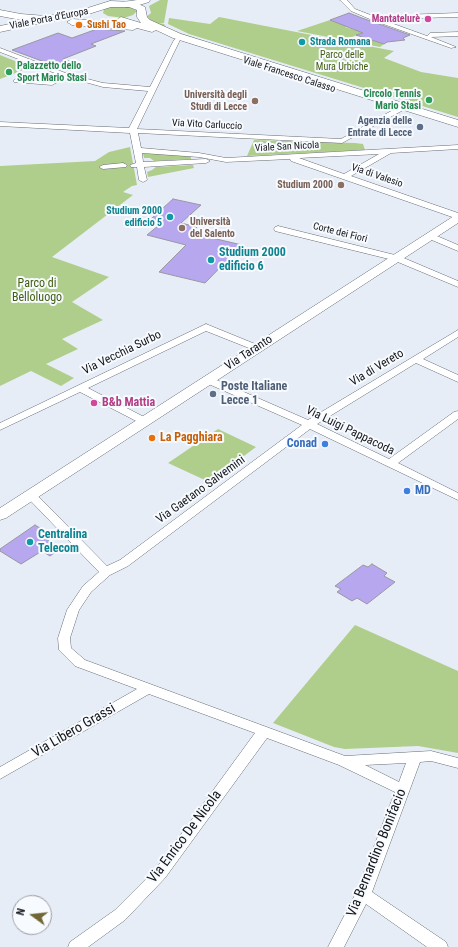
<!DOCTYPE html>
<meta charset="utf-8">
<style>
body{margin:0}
#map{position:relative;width:458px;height:947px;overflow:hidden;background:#e6edf7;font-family:"Roboto Condensed",sans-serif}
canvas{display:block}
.north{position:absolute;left:12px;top:895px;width:40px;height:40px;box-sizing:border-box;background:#f7fafe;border:1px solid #9c9ea2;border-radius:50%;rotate:285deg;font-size:11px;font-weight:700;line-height:16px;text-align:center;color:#131518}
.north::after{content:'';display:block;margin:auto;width:14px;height:18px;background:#716734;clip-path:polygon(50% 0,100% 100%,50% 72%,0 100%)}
</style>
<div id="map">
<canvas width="458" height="947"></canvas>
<div class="north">N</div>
</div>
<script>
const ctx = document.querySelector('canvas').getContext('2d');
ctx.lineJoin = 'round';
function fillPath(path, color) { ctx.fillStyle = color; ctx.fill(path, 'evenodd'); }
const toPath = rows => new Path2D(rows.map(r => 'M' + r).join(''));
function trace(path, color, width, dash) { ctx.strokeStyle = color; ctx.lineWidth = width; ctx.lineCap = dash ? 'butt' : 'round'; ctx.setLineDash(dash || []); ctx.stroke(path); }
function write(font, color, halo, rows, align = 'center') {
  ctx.font = font + ' "Roboto Condensed",sans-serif'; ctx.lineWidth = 4; ctx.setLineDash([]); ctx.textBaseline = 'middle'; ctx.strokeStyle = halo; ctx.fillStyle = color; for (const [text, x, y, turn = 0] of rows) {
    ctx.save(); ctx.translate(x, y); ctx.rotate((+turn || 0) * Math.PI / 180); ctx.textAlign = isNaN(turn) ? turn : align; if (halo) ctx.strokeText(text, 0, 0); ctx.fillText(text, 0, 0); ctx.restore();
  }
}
const green = toPath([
 [160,0,168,0,164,23,159,23,164,24,166,27,180,33,205,41,202,42,154,24,158,23,152,24,145,18,151,13,149,6],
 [113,6,129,6,137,11,133,15,124,18,108,16,103,13,104,9],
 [219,17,394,51,384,58,421,72,458,78,458,117,189,34,168,24,169,18,210,24],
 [330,20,342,24,359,21,345,27,355,30,361,28,368,31,352,37,360,40,366,38,384,44,380,47,297,31],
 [0,55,20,63,31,67,0,79],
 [254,140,355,143,363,144,365,150,247,156],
 [130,147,137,185,132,186,123,192,133,195,52,257,109,277,72,302,103,320,62,339,78,349,46,364,74,378,61,386,31,371,0,386,0,166,95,161,109,152],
 [143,153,191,156,191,159,154,161,150,158,144,158],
 [193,165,194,168,148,177,147,172,152,170,156,167],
 [218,429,256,447,209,482,168,463],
 [355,625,458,671,458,753,418,746,345,749,334,747,273,723]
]);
const building = toPath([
 [349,13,362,18,410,35,403,38,405,40,387,42,384,44,356,35,363,33,330,20,349,13],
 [97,29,125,31,91,44,96,46,63,59,82,66,69,71,12,50,58,33,72,38,97,29],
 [173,199,201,205,181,223,197,227,191,233,242,245,205,283,159,272,186,245,147,235,159,225,155,224,159,220,151,219,173,199],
 [35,525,45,531,39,535,61,548,50,556,42,551,21,564,0,551,0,549,35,525],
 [372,564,387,573,384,576,395,582,367,604,357,598,352,601,337,592,341,589,335,586,363,565,368,567,372,564]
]);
const street = toPath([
 [340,0,347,0,355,9,373,16,458,13,458,17,380,19,427,36,430,33,458,32,458,36,431,37,456,47,451,48,372,20,351,11,340,0],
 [177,38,180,40,137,129,341,139,402,105,405,105,409,107,342,143,138,133,141,148,199,153,226,158,458,145,458,149,391,153,351,176,458,213,458,219,291,161,290,159,226,162,199,157,142,153,143,162,206,159,210,161,206,163,144,167,147,180,143,182,139,180,137,167,131,167,130,165,136,163,130,133,0,126,0,122,129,128,148,91,103,87,67,77,52,85,14,82,14,80,16,79,51,81,60,75,0,52,0,48,68,74,103,83,150,87,174,40,177,38],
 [379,154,344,174,299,158,379,154],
 [123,163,127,165,126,167,103,169,99,167,103,165,123,163],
 [278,226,399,256,458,281,458,287,393,260,275,231,274,229,275,227,278,226],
 [430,233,458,245,458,251,427,238,426,236,430,233],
 [206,324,260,346,262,348,260,350,254,350,206,331,88,388,148,419,149,421,148,423,140,423,80,392,0,430,0,423,206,324],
 [458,330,458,337,423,359,458,375,458,382,416,363,317,424,389,459,454,412,458,411,458,419,398,463,458,493,458,500,310,429,128,566,110,575,91,592,79,610,70,638,71,648,85,660,345,756,431,751,458,758,458,768,431,761,420,762,372,892,446,942,448,947,427,947,366,904,344,947,328,947,356,893,395,792,339,765,267,738,165,878,125,920,88,947,68,947,70,942,115,910,155,870,255,733,149,694,0,779,0,767,137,689,75,666,59,650,58,638,67,610,83,586,99,572,25,495,27,493,35,493,107,566,120,560,302,425,204,382,203,380,204,378,212,378,308,420,458,330],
 [406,763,399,782,365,765,406,763]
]);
const secondary = toPath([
 [137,0,150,0,149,2,136,6,126,7,122,4,123,2,137,0],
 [0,10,21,14,46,16,50,19,46,22,21,20,0,16,0,10],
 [458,215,458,223,6,518,0,520,0,508,454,216,458,215]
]);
const primary = toPath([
 [110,1,134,2,145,7,147,17,150,20,181,34,458,120,458,127,173,38,156,30,152,32,137,28,133,30,72,25,67,22,72,19,118,22,116,20,121,17,141,23,137,17,137,10,129,7,111,7,79,17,46,22,0,32,0,26,46,16,78,11,110,1]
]);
const markers = [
 [428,19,4,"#d1479c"],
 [79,25,4,"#e8710a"],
 [302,42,4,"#0f9aa8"],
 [9,72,4,"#2e9e5b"],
 [429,100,4,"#2e9e5b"],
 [255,101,4,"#8d6e63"],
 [420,127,4,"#5c6f8a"],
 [341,185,4,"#8d6e63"],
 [170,217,4,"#0f9aa8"],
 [182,228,4,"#8d6e63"],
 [211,260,4,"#0f9aa8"],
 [213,394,4,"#5c6f8a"],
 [94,403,4,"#d1479c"],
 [152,438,4,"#e8710a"],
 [325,444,4,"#3f7fe0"],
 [407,491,4,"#3f7fe0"],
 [30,542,4,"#0f9aa8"]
];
const farStreetnames = [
 ["Viale Porta d'Europa",49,19,-11],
 ["Viale Francesco Calasso",289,75,18],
 ["Via Vito Carluccio",207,125,3],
 ["Viale San Nicola",287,147,-3],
 ["Via di Valesio",377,176,19],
 ["Corte dei Fiori",340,233,14]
];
const farHotelnames = [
 ["Mantatelurè",420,19]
];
const farFoodnames = [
 ["Sushi Tao",87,25]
];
const farCulturenames = [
 ["Strada Romana",310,42],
 ["Studium 2000",162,211,"right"],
 ["edificio 5",162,223,"right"]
];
const farParknames = [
 ["Parco delle",342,55],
 ["Mura Urbiche",342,67]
];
const farLeisurenames = [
 ["Palazzetto dello",17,66],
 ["Sport Mario Stasi",17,78],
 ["Circolo Tennis",421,94,"right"],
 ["Mario Stasi",421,106,"right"]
];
const farEducationnames = [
 ["Università degli",247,95],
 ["Studi di Lecce",247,107],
 ["Studium 2000",333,185],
 ["Università",190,222,"left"],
 ["del Salento",190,234,"left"]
];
const farServicenames = [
 ["Agenzia delle",412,121],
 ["Entrate di Lecce",412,133]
];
const cultureNames = [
 ["Studium 2000",219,253],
 ["edificio 6",219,267],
 ["Centralina",38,535],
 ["Telecom",38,549]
];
const parkNames = [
 ["Parco di",37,284],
 ["Belloluogo",37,298]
];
const streetNames = [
 ["Via Vecchia Surbo",122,353,-26],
 ["Via Taranto",249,353,-33],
 ["Via di Vereto",377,368,-31],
 ["Via Luigi Pappacoda",350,431,26],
 ["Via Gaetano Salvemini",201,490,-36]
];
const serviceNames = [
 ["Poste Italiane",221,387],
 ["Lecce 1",221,401]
];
const hotelNames = [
 ["B&b Mattia",102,403]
];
const foodNames = [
 ["La Pagghiara",160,438]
];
const shopNames = [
 ["Conad",317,444],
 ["MD",415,491,"left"]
];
const nearStreetnames = [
 ["Via Libero Grassi",74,731,-30],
 ["Via Enrico De Nicola",185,837,-53],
 ["Via Bernardino Bonifacio",377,853,-68]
];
fillPath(green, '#b0ce8b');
fillPath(building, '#b7a7ee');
trace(building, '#9997a1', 1);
trace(street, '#676d75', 1);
trace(secondary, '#676d75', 1);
trace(primary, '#676d75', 1);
fillPath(street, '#fff');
fillPath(secondary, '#fff');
fillPath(primary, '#fff');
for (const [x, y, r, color] of markers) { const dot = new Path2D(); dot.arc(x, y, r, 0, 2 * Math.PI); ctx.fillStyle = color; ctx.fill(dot); trace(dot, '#f7fafe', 1.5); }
write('10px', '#131518', '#f7fafe', farStreetnames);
write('bold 10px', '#b23c85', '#f7fafe', farHotelnames, 'right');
write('bold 10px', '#c56008', '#f7fafe', farFoodnames, 'left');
write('bold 10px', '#0d838f', '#f7fafe', farCulturenames, 'left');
write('10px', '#435e12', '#f7fafe', farParknames);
write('bold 10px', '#27864d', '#f7fafe', farLeisurenames, 'left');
write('bold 10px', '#785e54', '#f7fafe', farEducationnames, 'right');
write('bold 10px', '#4e5e75', '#f7fafe', farServicenames, 'right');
write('bold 12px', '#0d838f', '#f7fafe', cultureNames, 'left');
write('12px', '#435e12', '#f7fafe', parkNames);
write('12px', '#131518', '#f7fafe', streetNames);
write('bold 12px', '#4e5e75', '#f7fafe', serviceNames, 'left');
write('bold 12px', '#b23c85', '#f7fafe', hotelNames, 'left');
write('bold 12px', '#c56008', '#f7fafe', foodNames, 'left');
write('bold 12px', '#366cbe', '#f7fafe', shopNames, 'right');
write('14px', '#131518', '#f7fafe', nearStreetnames);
</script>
